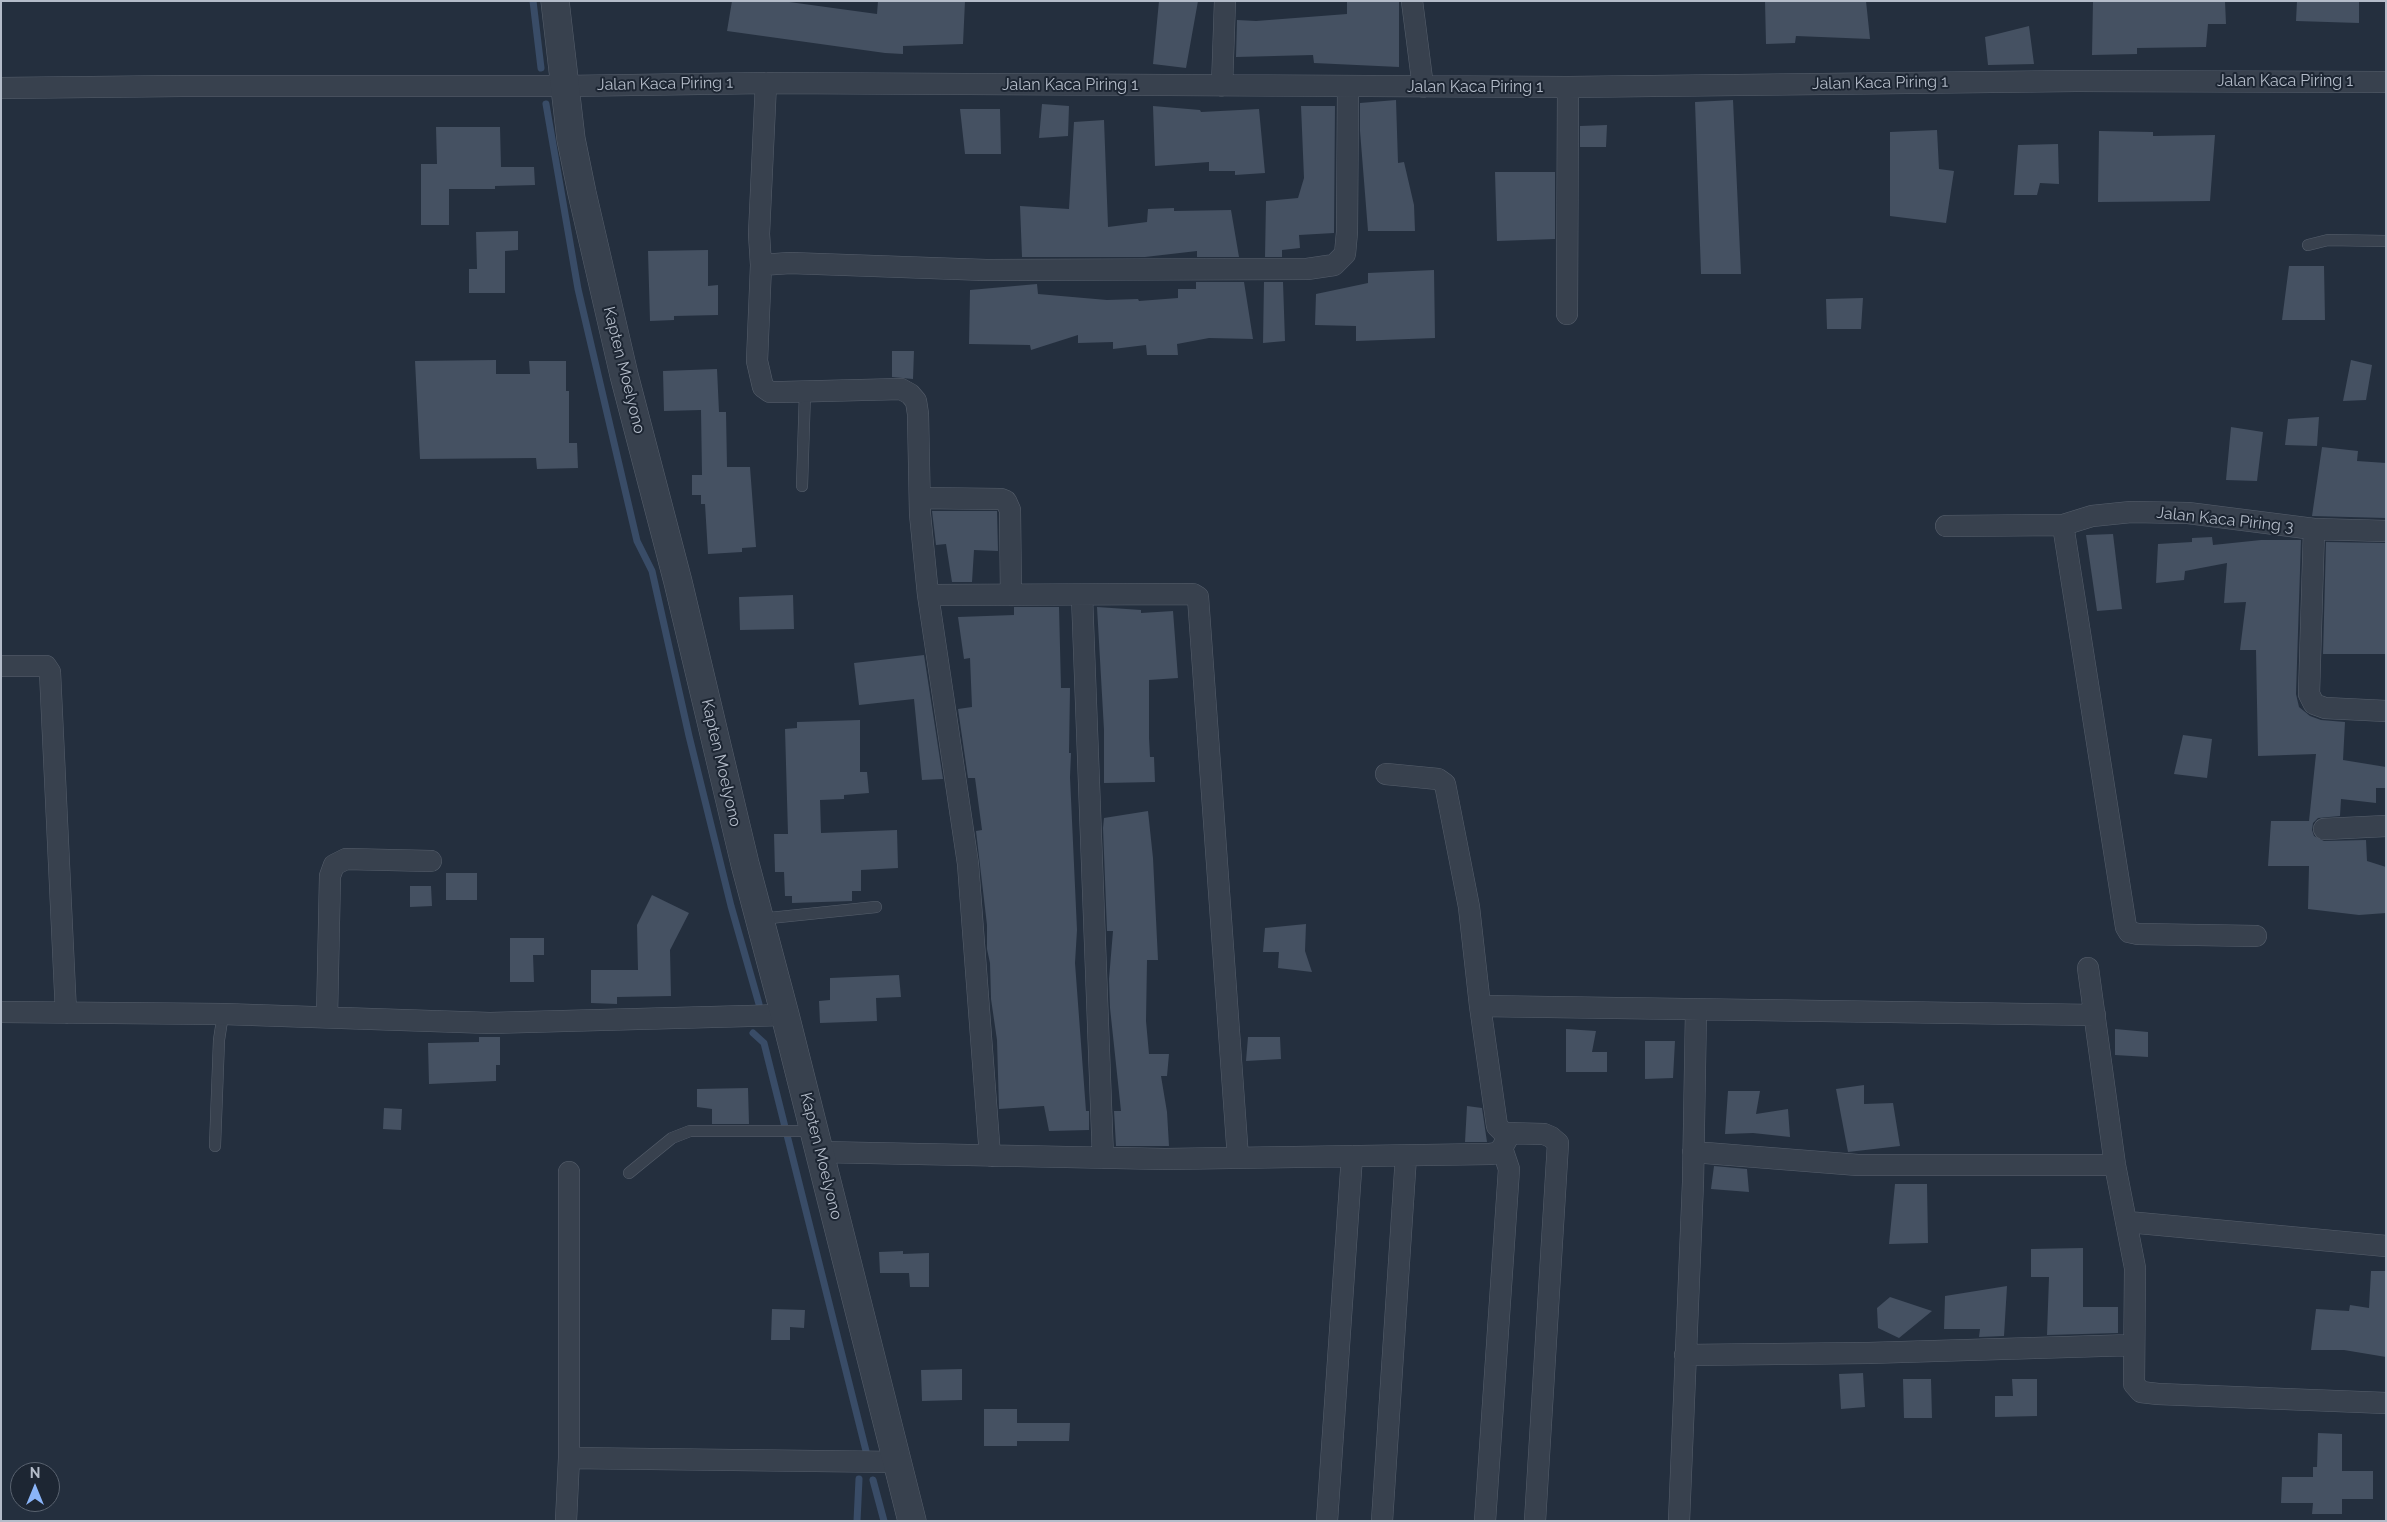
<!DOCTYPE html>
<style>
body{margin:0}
#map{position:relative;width:2387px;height:1522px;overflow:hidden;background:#242f3e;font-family:Raleway,sans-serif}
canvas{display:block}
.frame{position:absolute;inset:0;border:2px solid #b4bcc9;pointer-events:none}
.north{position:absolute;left:10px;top:1462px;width:50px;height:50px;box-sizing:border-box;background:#1d2633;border:1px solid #59626f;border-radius:50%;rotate:0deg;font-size:14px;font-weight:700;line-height:20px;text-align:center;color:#b4bcc9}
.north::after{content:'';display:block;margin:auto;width:18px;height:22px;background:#8ab4f8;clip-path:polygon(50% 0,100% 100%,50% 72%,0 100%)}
</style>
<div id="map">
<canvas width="2387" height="1522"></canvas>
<div class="frame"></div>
<div class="north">N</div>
</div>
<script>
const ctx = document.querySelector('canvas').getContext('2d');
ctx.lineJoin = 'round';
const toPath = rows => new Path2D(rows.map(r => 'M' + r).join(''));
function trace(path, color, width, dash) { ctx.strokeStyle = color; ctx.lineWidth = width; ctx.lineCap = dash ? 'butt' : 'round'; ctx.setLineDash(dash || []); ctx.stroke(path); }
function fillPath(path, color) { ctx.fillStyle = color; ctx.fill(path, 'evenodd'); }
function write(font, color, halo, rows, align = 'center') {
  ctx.font = font + ' Raleway,sans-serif'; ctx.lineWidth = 4; ctx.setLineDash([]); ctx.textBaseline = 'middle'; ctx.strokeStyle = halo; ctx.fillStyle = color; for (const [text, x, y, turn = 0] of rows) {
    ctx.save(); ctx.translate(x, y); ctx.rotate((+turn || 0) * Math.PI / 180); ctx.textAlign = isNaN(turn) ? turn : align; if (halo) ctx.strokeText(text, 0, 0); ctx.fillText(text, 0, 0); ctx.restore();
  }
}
const stream = toPath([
 [533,1,541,68],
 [546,104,578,289,637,541,652,571,689,736,731,906,759,1004],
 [753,1033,764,1043,866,1451],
 [873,1480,884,1521],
 [857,1521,859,1479]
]);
const building = toPath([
 [732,1,782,1,877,14,878,1,965,1,963,44,903,46,903,54,885,53,727,31],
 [1159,1,1198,1,1186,68,1153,64],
 [1765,1,1866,1,1870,39,1796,36,1795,43,1766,44],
 [2093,1,2225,1,2226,24,2208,24,2206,47,2137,48,2137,54,2092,55],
 [2297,1,2359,1,2359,23,2296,21],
 [1347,2,1399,2,1399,67,1314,63,1313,55,1236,57,1237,20,1256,21,1347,14],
 [2029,26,2034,64,1988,65,1985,37],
 [1396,100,1398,163,1404,162,1414,205,1415,231,1368,231,1360,131,1360,103],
 [1733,100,1741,274,1701,274,1695,102],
 [1042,104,1069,106,1068,136,1039,138],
 [1153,106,1200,110,1201,112,1259,109,1265,173,1235,175,1235,171,1209,171,1209,162,1155,166],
 [1301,106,1335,106,1334,233,1299,235,1300,248,1282,250,1282,257,1265,257,1266,201,1298,198,1304,178],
 [960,109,1000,109,1001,154,965,154],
 [1104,120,1108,227,1147,222,1148,209,1174,208,1174,211,1231,210,1239,257,1197,257,1197,251,1145,257,1022,257,1020,206,1069,209,1074,122],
 [1607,125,1606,147,1580,147,1580,126],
 [436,127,500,127,501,167,534,167,535,185,495,186,495,189,449,189,449,225,421,225,421,164,437,164],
 [1937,130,1939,169,1954,171,1946,223,1890,216,1890,132],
 [2099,131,2153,132,2153,136,2215,135,2210,201,2098,202],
 [2058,144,2059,184,2040,183,2037,195,2014,195,2018,145],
 [1495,172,1555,172,1555,239,1497,241],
 [518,231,518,250,505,251,505,293,469,293,469,269,477,269,476,232],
 [708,250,708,286,718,285,718,315,674,316,674,320,650,321,648,251],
 [2289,266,2324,266,2325,320,2282,320],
 [1434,270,1435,338,1356,341,1356,326,1315,325,1316,294,1368,283,1368,273],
 [1196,282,1244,282,1253,339,1209,338,1177,344,1178,355,1147,355,1146,345,1113,349,1113,342,1078,343,1078,335,1031,350,1030,345,969,344,970,290,1037,284,1038,294,1107,300,1138,299,1139,301,1178,298,1178,289,1196,289],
 [1264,282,1283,282,1285,341,1263,343],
 [1863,298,1861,329,1827,329,1826,299],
 [892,351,914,351,913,379,892,377],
 [496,360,496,374,530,374,529,361,566,361,566,391,569,391,569,443,577,443,578,468,537,469,536,458,420,459,415,361],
 [2351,360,2372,365,2366,400,2343,401],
 [717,369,719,412,726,412,727,467,750,467,756,547,742,548,742,552,708,554,705,504,701,504,701,495,692,495,692,475,702,475,701,410,664,411,663,371],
 [2319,417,2317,446,2285,445,2288,419],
 [2231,427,2263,432,2257,481,2226,480],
 [2322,447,2358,451,2357,461,2386,463,2386,518,2312,516],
 [932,511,997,511,998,551,974,550,972,582,952,582,946,544,936,545],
 [2113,534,2122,609,2097,611,2086,535],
 [2212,537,2213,545,2261,540,2301,540,2296,694,2299,707,2310,716,2321,720,2345,722,2343,760,2386,767,2386,788,2376,788,2376,803,2341,799,2340,816,2318,818,2313,823,2312,830,2314,836,2324,841,2366,840,2367,861,2386,867,2386,913,2359,915,2308,909,2309,866,2268,866,2271,821,2309,821,2316,754,2258,756,2256,650,2240,650,2246,602,2224,603,2227,563,2185,571,2184,580,2156,583,2158,544,2192,542,2192,538],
 [2326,542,2386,543,2386,654,2323,654],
 [793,595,794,629,740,630,739,597],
 [1014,607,1059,607,1061,688,1070,688,1069,753,1071,753,1070,777,1077,930,1075,963,1086,1111,1089,1111,1089,1130,1049,1131,1044,1106,999,1109,997,1040,991,999,990,963,987,949,987,925,976,831,982,830,975,778,968,778,958,709,972,707,970,658,964,659,958,617,1014,615],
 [1097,607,1141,610,1141,613,1173,611,1178,678,1149,680,1149,738,1150,757,1154,757,1155,782,1104,783,1104,730],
 [924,655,943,779,922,780,914,699,859,705,854,663],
 [860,720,860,772,867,772,869,793,844,795,844,799,820,800,821,833,897,830,898,868,861,870,861,891,852,891,852,901,792,903,792,896,785,896,784,872,775,872,774,834,788,834,785,729,797,728,797,722],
 [2183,735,2212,739,2207,778,2174,774],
 [1148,811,1153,858,1158,960,1147,960,1146,1021,1149,1054,1169,1054,1167,1076,1161,1076,1167,1112,1169,1146,1116,1146,1114,1111,1121,1111,1110,1008,1109,979,1113,931,1107,931,1103,828,1104,818],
 [446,873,477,873,477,900,446,900],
 [410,886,431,886,432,906,410,907],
 [652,895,689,913,670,950,671,996,617,997,617,1004,591,1003,591,970,638,970,637,925],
 [1306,924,1305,951,1312,972,1278,968,1279,952,1263,952,1265,928],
 [510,938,544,938,544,955,533,955,534,982,510,982],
 [899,975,901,997,876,998,877,1021,820,1023,819,1001,830,1000,830,978],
 [1566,1029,1596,1031,1592,1052,1607,1052,1607,1072,1566,1072],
 [2115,1029,2148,1032,2148,1057,2115,1055],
 [479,1037,500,1037,500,1065,496,1065,496,1081,429,1084,428,1043,479,1042],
 [1248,1037,1280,1037,1281,1059,1246,1061],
 [1645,1041,1675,1041,1673,1078,1645,1079],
 [1864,1085,1864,1104,1893,1103,1900,1146,1848,1152,1836,1089],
 [748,1088,749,1124,712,1124,712,1109,697,1107,697,1089],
 [1728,1091,1760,1091,1756,1114,1788,1109,1790,1137,1753,1133,1725,1134],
 [1467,1106,1482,1108,1487,1142,1465,1142],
 [384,1108,402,1109,401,1130,383,1129],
 [1714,1166,1747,1169,1749,1192,1711,1189],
 [1895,1184,1927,1184,1928,1243,1889,1244],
 [2083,1248,2083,1307,2118,1307,2118,1333,2047,1335,2049,1277,2031,1277,2031,1249],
 [903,1251,903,1254,929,1253,929,1287,910,1287,909,1273,880,1273,879,1252],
 [2371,1271,2386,1271,2386,1357,2344,1350,2311,1350,2316,1309,2349,1311,2350,1305,2369,1308],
 [2007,1286,2004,1336,1979,1337,1980,1329,1944,1329,1945,1296],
 [1890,1297,1932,1311,1899,1338,1878,1328,1877,1308],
 [772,1309,805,1310,804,1328,790,1327,790,1340,771,1340],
 [962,1369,962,1400,922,1401,921,1370],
 [1863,1373,1865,1407,1841,1409,1839,1374],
 [1903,1379,1931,1379,1932,1418,1904,1418],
 [2012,1379,2037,1379,2037,1416,1995,1417,1995,1396,2013,1396],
 [984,1409,1017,1409,1017,1423,1070,1423,1069,1441,1017,1441,1017,1446,984,1446],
 [2318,1433,2342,1434,2342,1471,2373,1471,2373,1499,2342,1499,2342,1514,2312,1514,2313,1503,2281,1503,2282,1477,2313,1477,2313,1467,2317,1467]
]);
const service = toPath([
 [2308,245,2328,240,2386,241],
 [802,486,805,392],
 [760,919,876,907],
 [215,1146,219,1040,223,1014],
 [629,1173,672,1138,690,1131,815,1131]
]);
const minor = toPath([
 [1412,1,1423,87],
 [766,83,759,234,761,265,790,263,986,270,1307,269,1334,265,1345,254,1347,232,1348,87],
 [1222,86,1225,1],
 [1,88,182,86,565,86,766,83,1568,87,2076,81,2386,82],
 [761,265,757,361,763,387,770,392,783,392,901,389,910,394,916,401,918,414,920,514,928,595,968,864,990,1156],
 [1567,314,1568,87],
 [920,498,1001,499,1006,501,1010,510,1011,595],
 [2063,525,2126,927,2129,932,2138,934,2256,936],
 [1946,526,2063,525,2092,516,2131,512,2188,513,2314,529,2386,531],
 [2314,529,2309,694,2314,704,2325,708,2386,711],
 [928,595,1193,594,1198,597,1238,1158],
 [1082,596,1103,1158],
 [1,666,46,666,50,672,66,1013],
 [1386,774,1438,779,1445,784,1469,907,1480,1006,1497,1126,1504,1133,1544,1134,1551,1137,1558,1143,1535,1521],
 [2324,829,2386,826],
 [2088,968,2115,1165,2135,1268,2134,1384,2141,1392,2158,1394,2386,1403],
 [1480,1006,2095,1015],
 [1,1012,223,1014,490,1023,785,1015],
 [327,1017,330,876,334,865,346,859,431,861],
 [820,1152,1165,1159,1490,1154,1497,1153,1502,1148,1510,1134],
 [1693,1152,1858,1165,2115,1165],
 [2128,1222,2386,1246],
 [1685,1355,1868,1353,2134,1345],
 [569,1458,897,1462],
 [566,1521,569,1458,569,1172],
 [1327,1521,1352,1156],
 [1382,1521,1406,1156],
 [1485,1521,1509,1169,1502,1148],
 [1679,1521,1693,1182,1696,1010]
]);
const tertiary = toPath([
 [555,1,571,139,582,193,624,375,678,582,745,864,785,1015,912,1521]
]);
const streetNames = [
 ["Jalan Kaca Piring 1",2285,81],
 ["Jalan Kaca Piring 1",1880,83,-1],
 ["Jalan Kaca Piring 1",665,84,-1],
 ["Jalan Kaca Piring 1",1070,85],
 ["Jalan Kaca Piring 1",1475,87],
 ["Kapten Moelyono",624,370,76],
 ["Jalan Kaca Piring 3",2225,520,6],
 ["Kapten Moelyono",721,763,77],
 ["Kapten Moelyono",821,1156,76]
];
trace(stream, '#394c67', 7);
fillPath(building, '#455162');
trace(service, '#565f6c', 12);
trace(minor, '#565f6c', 22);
trace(tertiary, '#565f6c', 29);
trace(service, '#38414e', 11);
trace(minor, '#38414e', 21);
trace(tertiary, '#38414e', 28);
write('16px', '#b4bcc9', '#1d2633', streetNames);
</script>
